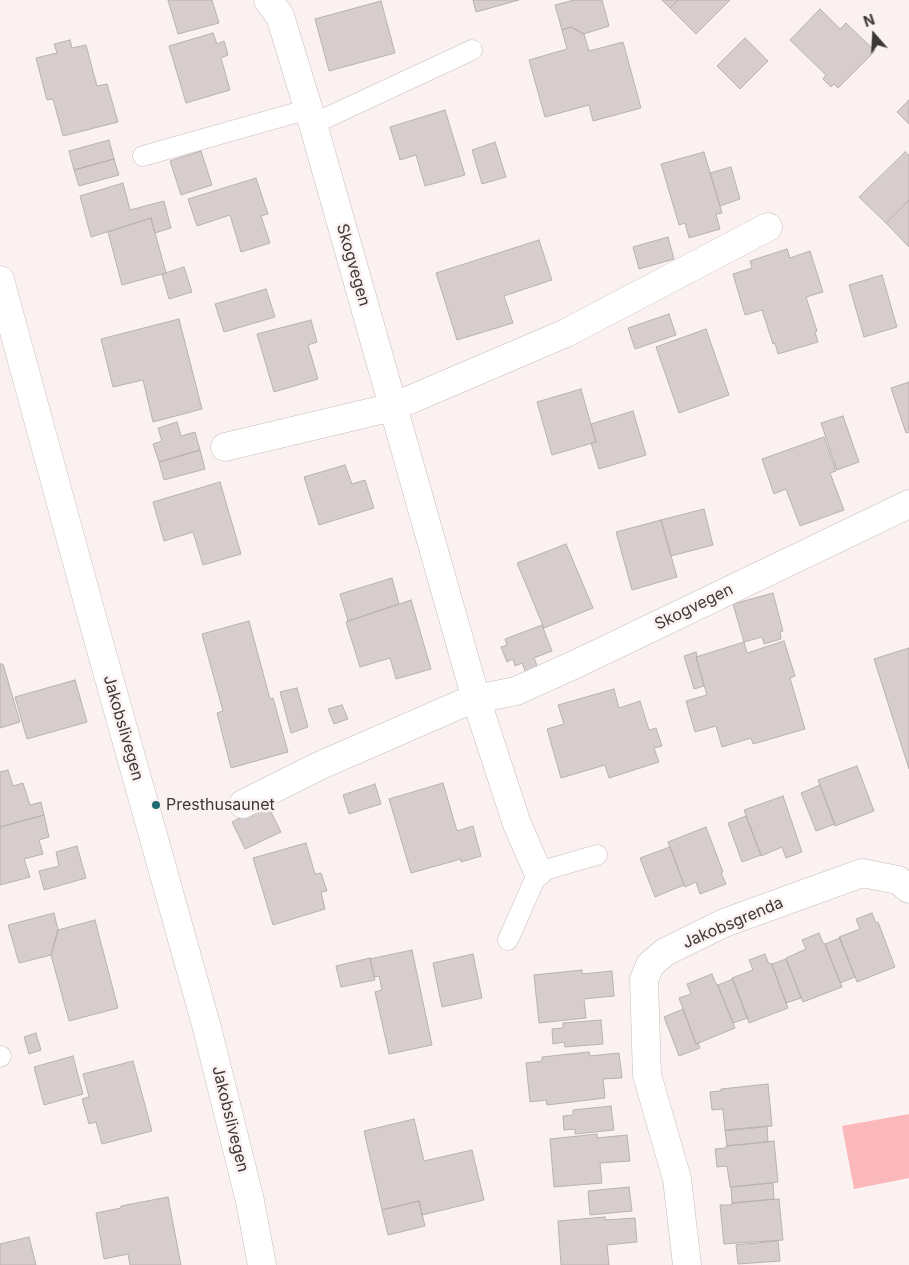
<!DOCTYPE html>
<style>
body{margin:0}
#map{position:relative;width:909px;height:1265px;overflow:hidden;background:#fbf1f1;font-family:Inter,sans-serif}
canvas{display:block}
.north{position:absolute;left:849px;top:10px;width:50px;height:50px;-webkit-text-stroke:4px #fbf1f1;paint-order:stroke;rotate:341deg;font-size:14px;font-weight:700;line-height:20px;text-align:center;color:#3c3838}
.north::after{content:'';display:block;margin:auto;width:18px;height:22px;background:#3c3838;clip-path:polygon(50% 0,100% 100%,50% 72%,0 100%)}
</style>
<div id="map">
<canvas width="909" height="1265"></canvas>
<div class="north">N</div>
</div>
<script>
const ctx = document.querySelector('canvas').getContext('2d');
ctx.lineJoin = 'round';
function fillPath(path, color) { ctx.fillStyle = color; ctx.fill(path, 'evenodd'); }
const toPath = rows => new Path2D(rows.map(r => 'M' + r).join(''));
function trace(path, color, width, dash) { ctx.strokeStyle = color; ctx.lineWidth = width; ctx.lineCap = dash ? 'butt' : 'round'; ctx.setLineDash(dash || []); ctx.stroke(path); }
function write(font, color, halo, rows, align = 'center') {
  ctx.font = font + ' Inter,sans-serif'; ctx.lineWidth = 5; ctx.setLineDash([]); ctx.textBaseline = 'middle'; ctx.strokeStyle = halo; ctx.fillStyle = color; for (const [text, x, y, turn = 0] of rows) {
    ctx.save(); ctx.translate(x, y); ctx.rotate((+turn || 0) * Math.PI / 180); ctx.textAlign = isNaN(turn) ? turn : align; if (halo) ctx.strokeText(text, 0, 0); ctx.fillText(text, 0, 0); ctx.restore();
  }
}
const green = toPath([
 [909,1114,909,1178,854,1189,842,1126]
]);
const building = toPath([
 [168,0,212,0,219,23,178,34,168,0],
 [473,0,519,0,476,12,473,0],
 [574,0,602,0,609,26,584,34,571,27,562,30,555,5,574,0],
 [662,0,678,0,670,8,662,0],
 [678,0,730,0,696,34,670,8,678,0],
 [381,1,395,53,329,71,315,19,381,1],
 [820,9,840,29,846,23,875,51,838,88,834,84,831,87,823,79,826,75,790,40,820,9],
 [571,27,584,34,589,51,623,42,641,108,593,121,589,105,545,117,529,60,567,49,562,30,571,27],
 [213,33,217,44,224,41,228,55,221,58,230,90,186,103,169,46,213,33],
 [745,38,768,61,740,89,717,66,745,38],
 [70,40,72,48,86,45,97,86,107,84,118,122,63,136,53,99,47,100,36,58,57,53,54,44,70,40],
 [909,100,909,124,897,112,909,100],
 [445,110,465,175,425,186,416,155,400,160,390,127,445,110],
 [109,140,114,159,74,170,69,151,109,140],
 [495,142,506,177,482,184,472,150,495,142],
 [201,151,212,185,181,195,170,161,201,151],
 [704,152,722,213,716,214,720,229,689,238,685,223,679,225,661,164,704,152],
 [905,152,909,155,909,200,886,223,859,197,905,152],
 [114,159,119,175,79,186,74,170,114,159],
 [731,167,740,199,720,206,710,173,731,167],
 [256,178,268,214,261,216,270,243,241,252,230,215,197,226,188,199,256,178],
 [123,183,130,210,164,201,171,228,155,233,151,218,91,237,80,196,123,183],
 [909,200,909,247,886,223,909,200],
 [151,218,166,273,122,285,108,232,151,218],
 [668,237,674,259,639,269,633,247,668,237],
 [539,240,552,280,504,296,513,323,457,340,436,273,539,240],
 [787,249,790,258,810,251,823,292,806,297,817,331,815,332,818,342,778,354,775,343,773,344,762,310,745,315,733,274,752,268,750,261,787,249],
 [184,267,192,292,169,299,162,274,184,267],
 [882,275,897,327,864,337,849,285,882,275],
 [266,289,275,317,224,332,215,304,266,289],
 [669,314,676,335,635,349,628,328,669,314],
 [179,319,202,409,153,422,143,380,113,387,101,339,179,319],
 [311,320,317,342,308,345,318,379,274,392,257,334,311,320],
 [706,329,729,395,679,413,656,347,706,329],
 [909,382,909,432,906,433,891,388,909,382],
 [581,389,596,442,552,455,537,402,581,389],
 [633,411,646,455,599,469,591,443,596,442,591,424,633,411],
 [843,416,859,462,837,470,821,423,843,416],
 [177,422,181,436,195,432,200,450,159,462,153,444,162,441,158,428,177,422],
 [824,437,836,471,830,473,844,510,800,526,786,489,774,494,762,459,824,437],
 [200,450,205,469,164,480,159,462,200,450],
 [345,465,352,484,365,480,374,508,319,525,304,477,345,465],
 [220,482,241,554,203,565,193,532,164,541,153,502,220,482],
 [704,509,713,545,671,556,661,520,704,509],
 [661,520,677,577,632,590,616,532,661,520],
 [566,544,593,608,544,628,517,563,566,544],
 [392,578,399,604,348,621,340,594,392,578],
 [773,593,783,631,780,632,781,639,764,644,762,637,744,642,733,604,773,593],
 [411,600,431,669,396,679,390,658,360,667,346,622,411,600],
 [249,621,270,699,273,698,288,752,231,768,217,713,223,711,202,634,249,621],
 [542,625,552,651,534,658,538,668,526,673,522,663,515,666,513,659,507,662,501,647,507,645,505,639,542,625],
 [784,641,795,676,790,678,805,729,753,744,751,738,722,747,716,726,695,732,686,701,707,695,696,657,744,642,747,653,784,641],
 [909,648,909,769,874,659,909,648],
 [696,652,697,656,696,657,704,686,694,689,684,656,696,652],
 [0,664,3,664,20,722,0,728,0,664],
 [75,680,87,722,27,739,15,697,75,680],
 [297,688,308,727,291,733,280,692,297,688],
 [614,689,619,708,640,701,649,730,656,728,662,746,654,748,659,762,609,778,605,765,561,778,547,729,564,724,558,705,614,689],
 [342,705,348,719,334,724,328,709,342,705],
 [857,766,874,811,835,826,818,780,857,766],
 [8,770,13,786,23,783,30,805,41,802,44,815,0,827,0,772,8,770],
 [443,783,457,831,473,826,481,856,461,862,461,859,411,873,389,799,443,783],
 [375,784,381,804,349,814,343,795,375,784],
 [820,785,835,824,816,831,801,793,820,785],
 [783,796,802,852,786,858,782,847,761,856,744,810,783,796],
 [267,804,281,832,245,849,232,822,267,804],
 [44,815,49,837,39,840,43,854,24,859,30,877,0,885,0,827,44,815],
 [746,816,761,855,742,862,728,823,746,816],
 [706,827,723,872,721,873,726,884,700,894,696,882,685,887,668,842,706,827],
 [306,843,315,874,321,873,327,891,321,892,325,909,273,925,253,858,306,843],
 [77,846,86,878,44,890,39,871,59,866,56,852,77,846],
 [670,847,684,885,655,897,640,858,670,847],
 [54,913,58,930,51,955,19,963,8,925,54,913],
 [872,913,876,923,878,922,895,967,857,982,839,937,860,929,856,919,872,913],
 [95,920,118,1008,69,1021,51,955,58,930,95,920],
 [819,933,823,943,825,944,842,987,803,1002,786,958,806,949,802,940,819,933],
 [840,938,855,977,840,983,825,944,840,938],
 [412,950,432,1045,389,1054,375,992,382,990,379,976,374,977,370,959,412,950],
 [473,954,482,998,442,1007,433,963,473,954],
 [765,954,769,964,771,963,788,1008,749,1023,732,978,753,970,749,960,765,954],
 [370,958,375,980,341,987,336,966,370,958],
 [786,959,801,998,786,1003,772,964,786,959],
 [582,970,582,974,612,971,614,996,584,999,586,1018,539,1023,534,975,582,970],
 [712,974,716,984,717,984,735,1028,696,1044,679,998,691,994,687,984,712,974],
 [733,979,748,1018,733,1023,718,985,733,979],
 [683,1009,696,1044,698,1043,700,1048,679,1056,664,1017,683,1009],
 [601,1020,603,1044,565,1047,564,1042,553,1044,552,1029,563,1028,563,1023,601,1020],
 [36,1033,41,1050,29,1054,24,1037,36,1033],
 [589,1052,590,1056,619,1053,622,1078,603,1079,605,1098,547,1105,546,1100,530,1102,526,1063,542,1061,542,1057,589,1052],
 [73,1056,83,1094,44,1105,34,1067,73,1056],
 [133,1061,152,1131,102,1144,96,1122,89,1124,82,1099,89,1097,83,1074,133,1061],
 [768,1084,772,1126,725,1131,723,1109,712,1110,710,1092,721,1091,721,1089,768,1084],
 [611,1106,614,1130,575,1134,575,1129,564,1130,563,1116,573,1115,573,1110,611,1106],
 [414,1119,424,1161,472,1150,484,1200,422,1215,419,1201,382,1210,364,1131,414,1119],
 [767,1126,768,1142,727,1146,725,1130,767,1126],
 [597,1134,597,1138,627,1135,630,1161,600,1163,602,1183,554,1187,550,1139,597,1134],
 [774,1141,778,1182,730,1187,727,1166,717,1167,715,1149,726,1148,726,1146,774,1141],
 [773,1183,774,1199,732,1203,731,1187,773,1183],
 [629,1187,632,1211,590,1215,588,1191,629,1187],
 [168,1197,181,1265,130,1265,128,1254,104,1259,96,1213,121,1208,121,1206,168,1197],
 [779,1199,783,1240,724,1244,720,1205,731,1205,732,1203,779,1199],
 [419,1201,425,1226,388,1235,382,1210,419,1201],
 [605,1217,605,1220,635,1218,637,1242,607,1245,609,1265,561,1265,558,1221,605,1217],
 [29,1237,36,1265,0,1265,0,1244,29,1237],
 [778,1241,780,1261,738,1264,736,1245,778,1241]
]);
const service = toPath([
 [313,124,472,50],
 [143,156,309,109],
 [508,940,538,872,597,855],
 [0,1057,1,1056]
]);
const minor = toPath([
 [268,0,280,16,313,124,476,699,517,824,538,872],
 [225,447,393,407,566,333,768,227],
 [243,804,319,766,461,704,476,699,516,691,576,664,909,504],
 [687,1265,677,1179,647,1075,644,980,650,965,665,952,724,923,862,873,898,880,909,889]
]);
const tertiary = toPath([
 [0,280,98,639,207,1028,250,1201,262,1265]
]);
const markers = [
 [156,805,5,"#1f6a73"]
];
const streetNames = [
 ["Skogvegen",353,265,74],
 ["Skogvegen",694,607,-26],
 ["Jakobslivegen",123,728,74],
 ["Jakobsgrenda",733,923,-23],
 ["Jakobslivegen",230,1119,76]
];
const poiNames = [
 ["Presthusaunet",166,805]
];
fillPath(green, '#fab8bb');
fillPath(building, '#d7cdce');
trace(building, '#bab0b0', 1);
trace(service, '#c6bdbd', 21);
trace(minor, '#c6bdbd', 29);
trace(tertiary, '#c6bdbd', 29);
trace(service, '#fff', 20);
trace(minor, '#fff', 28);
trace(tertiary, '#fff', 28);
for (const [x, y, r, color] of markers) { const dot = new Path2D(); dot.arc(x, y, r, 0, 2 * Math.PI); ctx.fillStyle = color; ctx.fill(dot); trace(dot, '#fbf1f1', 2); }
write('16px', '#3c3838', '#fbf1f1', streetNames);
write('16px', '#3c3838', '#fbf1f1', poiNames, 'left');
</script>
